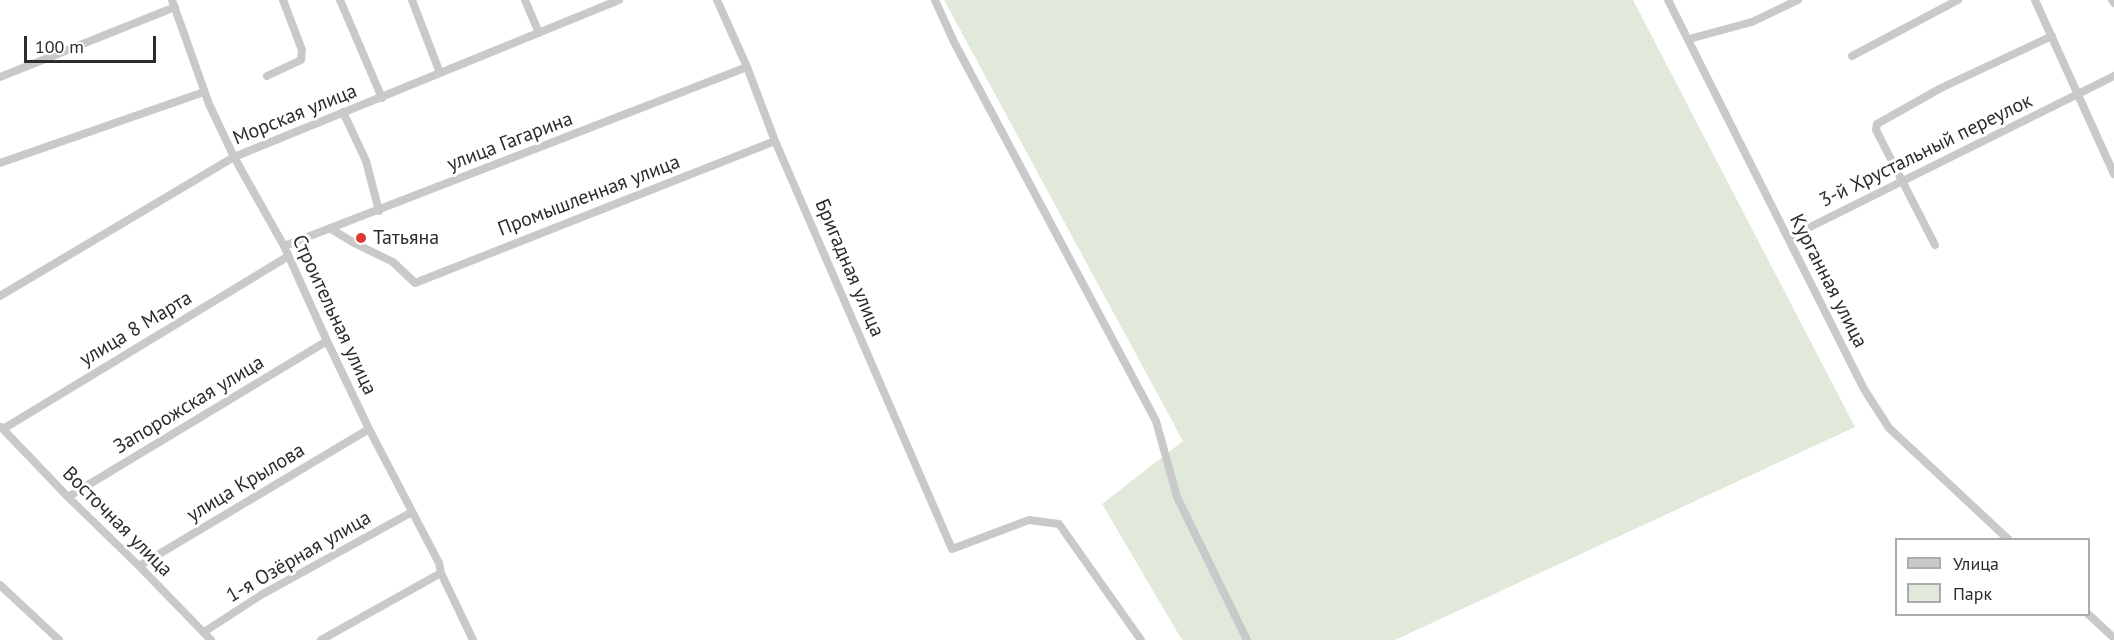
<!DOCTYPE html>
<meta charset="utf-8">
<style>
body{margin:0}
#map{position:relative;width:2114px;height:640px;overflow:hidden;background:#fff;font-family:"PT Sans",sans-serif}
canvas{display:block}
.legend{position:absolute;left:1895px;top:538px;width:195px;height:78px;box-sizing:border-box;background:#fff;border:2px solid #ababab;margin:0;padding:8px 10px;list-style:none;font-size:18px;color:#2c2c2c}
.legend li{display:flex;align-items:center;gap:12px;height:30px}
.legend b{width:30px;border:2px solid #ababab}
.scale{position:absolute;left:24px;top:36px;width:132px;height:27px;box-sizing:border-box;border:3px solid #2c2c2c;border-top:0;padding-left:8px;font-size:18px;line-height:21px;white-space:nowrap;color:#2c2c2c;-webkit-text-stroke:4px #fff;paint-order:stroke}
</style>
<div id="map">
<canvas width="2114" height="640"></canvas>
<ul class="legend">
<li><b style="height:8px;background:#c9c9c9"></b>Улица</li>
<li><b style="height:16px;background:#e0e9da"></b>Парк</li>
</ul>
<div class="scale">100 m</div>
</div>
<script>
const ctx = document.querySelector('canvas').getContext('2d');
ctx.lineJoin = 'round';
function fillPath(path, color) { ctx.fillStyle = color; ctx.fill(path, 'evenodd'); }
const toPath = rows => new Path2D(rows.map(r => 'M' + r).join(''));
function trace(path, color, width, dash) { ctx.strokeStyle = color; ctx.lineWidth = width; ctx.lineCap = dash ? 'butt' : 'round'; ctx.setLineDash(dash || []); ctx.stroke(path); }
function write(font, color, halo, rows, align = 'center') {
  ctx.font = font + ' "PT Sans",sans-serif'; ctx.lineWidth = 6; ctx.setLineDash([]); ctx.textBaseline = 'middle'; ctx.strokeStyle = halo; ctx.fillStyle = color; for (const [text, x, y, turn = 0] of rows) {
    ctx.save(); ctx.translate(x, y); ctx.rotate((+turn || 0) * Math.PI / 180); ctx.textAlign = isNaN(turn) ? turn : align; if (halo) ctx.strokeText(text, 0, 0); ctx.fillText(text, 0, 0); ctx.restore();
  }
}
const green = toPath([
 [944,0,1633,0,1855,427,1395,640,1182,640,1102,504,1183,441]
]);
const street = toPath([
 [172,0,209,104,234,157,284,246,327,341,369,429,439,563,441,573,473,640],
 [340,0,382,98],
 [412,0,440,73],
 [525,0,539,33],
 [717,0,747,67,775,141,952,549,1029,520,1059,524,1141,640],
 [935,0,954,42,1156,421,1177,497,1247,640],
 [1668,0,1864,389,1889,428,2009,540],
 [2035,0,2114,174],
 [2112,0,2114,3],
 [1689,39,1752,22,1798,0],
 [1852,56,1958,0],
 [267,76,301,60,302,50,283,0],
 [0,77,175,7],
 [343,112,366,161,379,211],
 [0,163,204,92],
 [331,229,356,244,393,262,415,283,775,141],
 [1788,238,2114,76],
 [1935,245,1876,130,1877,124,1941,88,2052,36],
 [284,246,747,67],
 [0,296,234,157,619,0],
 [1,427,68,497,139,566,211,640],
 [3,429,287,257],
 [68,497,327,341],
 [139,566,369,429],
 [0,585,59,640],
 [2088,614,2114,638],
 [204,632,261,595,412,512],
 [321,640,441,573]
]);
const markers = [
 [361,238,6,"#de3833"]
];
const streetNames = [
 ["Морская улица",295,115,-22],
 ["улица Гагарина",510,142,-21],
 ["3-й Хрустальный переулок",1926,151,-26],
 ["Промышленная улица",589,196,-21],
 ["Бригадная улица",849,268,67],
 ["Курганная улица",1828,281,63],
 ["Строительная улица",334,315,65],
 ["улица 8 Марта",136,329,-31],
 ["Запорожская улица",189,405,-31],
 ["улица Крылова",246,483,-31],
 ["Восточная улица",117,522,45],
 ["1-я Озёрная улица",299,557,-30]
];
const poiNames = [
 ["Татьяна",373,238]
];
fillPath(green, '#e0e9da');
trace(street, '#c9c9c9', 8);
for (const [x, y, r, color] of markers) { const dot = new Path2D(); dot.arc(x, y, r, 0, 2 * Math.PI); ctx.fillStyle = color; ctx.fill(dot); trace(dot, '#fff', 2); }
write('20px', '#2c2c2c', '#fff', streetNames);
write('20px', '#2c2c2c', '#fff', poiNames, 'left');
</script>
